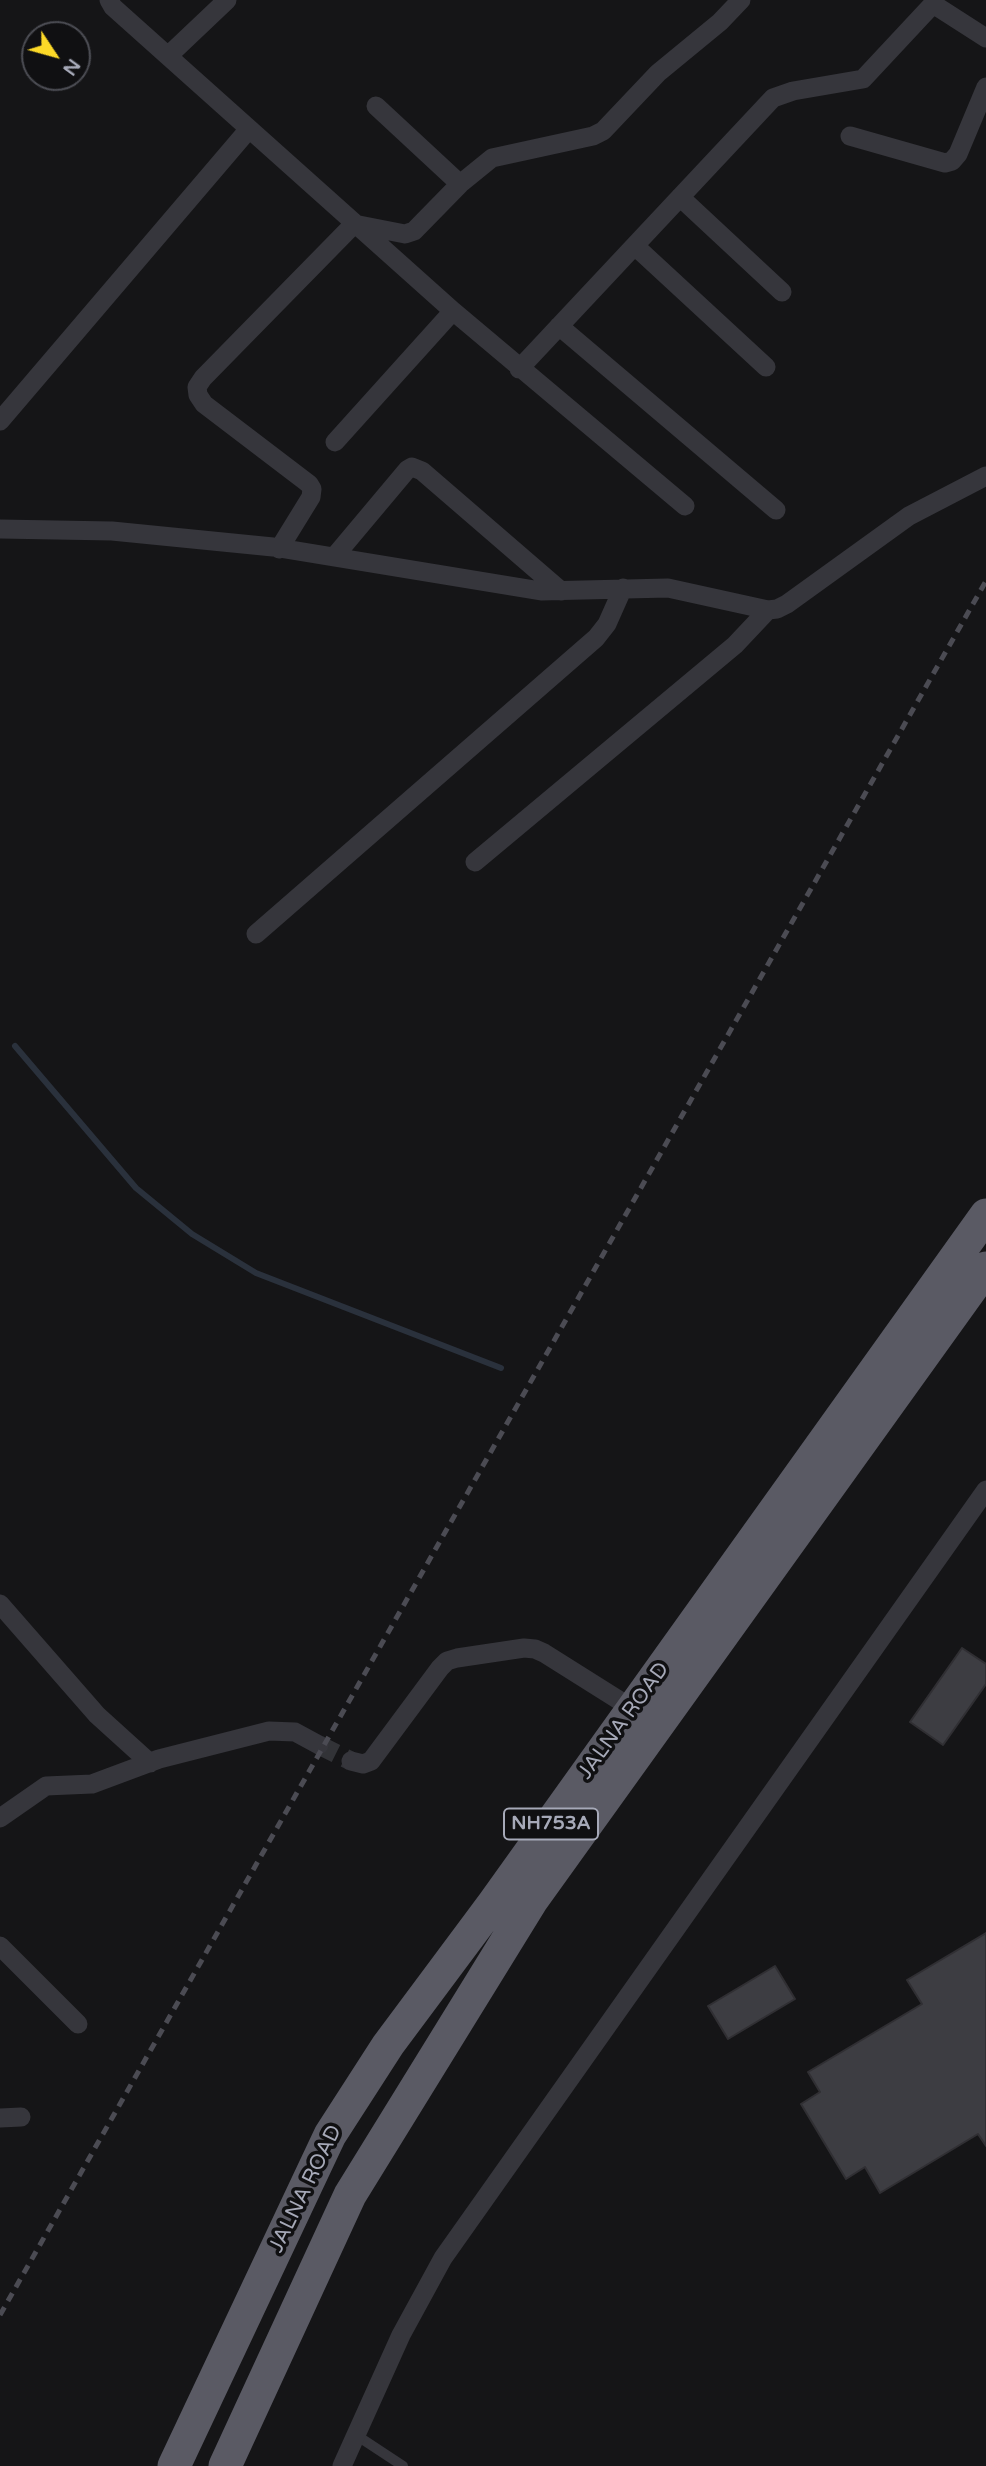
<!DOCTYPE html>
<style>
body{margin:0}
#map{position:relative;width:986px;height:2466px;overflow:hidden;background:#151517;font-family:"Varela Round",sans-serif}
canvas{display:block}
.north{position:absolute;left:21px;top:21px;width:70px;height:70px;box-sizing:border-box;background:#101012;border:2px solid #4c4d54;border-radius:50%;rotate:126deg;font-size:19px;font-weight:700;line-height:28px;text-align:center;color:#a6a9b8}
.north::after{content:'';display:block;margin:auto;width:24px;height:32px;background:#fcd928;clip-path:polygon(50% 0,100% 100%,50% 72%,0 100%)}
</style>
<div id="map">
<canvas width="986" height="2466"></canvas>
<div class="north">N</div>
</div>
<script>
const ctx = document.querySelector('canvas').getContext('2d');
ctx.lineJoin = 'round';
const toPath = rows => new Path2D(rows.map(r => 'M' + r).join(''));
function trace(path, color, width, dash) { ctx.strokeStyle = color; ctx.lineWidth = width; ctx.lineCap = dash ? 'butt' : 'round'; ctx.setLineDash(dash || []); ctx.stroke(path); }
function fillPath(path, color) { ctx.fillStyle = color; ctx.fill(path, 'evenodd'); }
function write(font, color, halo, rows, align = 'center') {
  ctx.font = font + ' "Varela Round",sans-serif'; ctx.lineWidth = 7; ctx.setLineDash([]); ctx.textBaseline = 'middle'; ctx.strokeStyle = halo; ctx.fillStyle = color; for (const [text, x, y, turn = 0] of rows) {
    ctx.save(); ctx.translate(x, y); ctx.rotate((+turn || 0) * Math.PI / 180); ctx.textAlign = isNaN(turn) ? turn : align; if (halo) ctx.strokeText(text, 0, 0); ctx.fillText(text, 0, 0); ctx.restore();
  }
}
const stream = toPath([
 [15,1046,136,1188,192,1234,256,1273,501,1368]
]);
const building = toPath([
 [962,1648,986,1664,986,1684,943,1745,910,1722,962,1648],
 [986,1933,986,2146,978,2134,880,2193,865,2167,846,2179,801,2104,820,2092,808,2072,922,2004,907,1980,986,1933],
 [775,1966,795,1999,728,2039,708,2006,775,1966]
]);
const minorTunnel = toPath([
 [319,1745,351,1761]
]);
const service = toPath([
 [356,2435,403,2466]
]);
const minor = toPath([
 [109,0,113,7,453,311,685,506],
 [168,56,227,0],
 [376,106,460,184],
 [850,136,945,163,952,161,958,154,986,87],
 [680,197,782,292],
 [635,246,766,367],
 [559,326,776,510],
 [519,369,773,98,793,91,863,79,933,4,986,38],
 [0,421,249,129],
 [335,442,453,311],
 [0,529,112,531,273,547,541,591,668,588,768,610,777,609,787,604,909,516,986,476],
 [279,549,311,497,312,489,309,484,204,404,198,395,197,387,203,378,354,224,405,234,414,231,460,184,492,158,593,136,603,131,658,73,720,22,741,0],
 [334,557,407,470,412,467,422,471,561,591],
 [475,862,735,645,768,610],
 [256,934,596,638,607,624,623,588],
 [0,1604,97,1715,150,1763],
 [351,1761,363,1764,371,1761,440,1668,447,1661,457,1658,524,1648,535,1649,544,1653,633,1709],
 [0,1818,46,1786,92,1784,159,1759,269,1731,295,1732,319,1745],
 [0,1946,78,2024],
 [0,2118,21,2117],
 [342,2466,401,2335,443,2258,986,1490]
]);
const trunk = toPath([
 [174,2466,330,2135,388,2045,493,1904,986,1215],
 [225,2466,350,2195,532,1900,986,1268]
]);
const rail = toPath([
 [0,2315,986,581]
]);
const shields = [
 [551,1824,94]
];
const shieldNames = [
 ["NH753A",551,1824]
];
const streetNames = [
 ["JALNA ROAD",624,1721,-54],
 ["JALNA ROAD",306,2189,-64]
];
trace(stream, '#2a313c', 6);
fillPath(building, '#3d3d42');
trace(building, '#302f33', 2);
trace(minorTunnel, '#323337', 19, [19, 10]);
trace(service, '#36363c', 10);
trace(minor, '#36363c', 19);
trace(trunk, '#5a5a64', 33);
trace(rail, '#4b4b53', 5, [9, 7]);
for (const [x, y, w] of shields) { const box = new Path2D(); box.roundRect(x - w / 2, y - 15.5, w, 31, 5); ctx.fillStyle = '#101012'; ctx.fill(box); trace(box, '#a6a9b8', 2); }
write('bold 19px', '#a6a9b8', null, shieldNames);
write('21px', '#a6a9b8', '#101012', streetNames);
</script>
